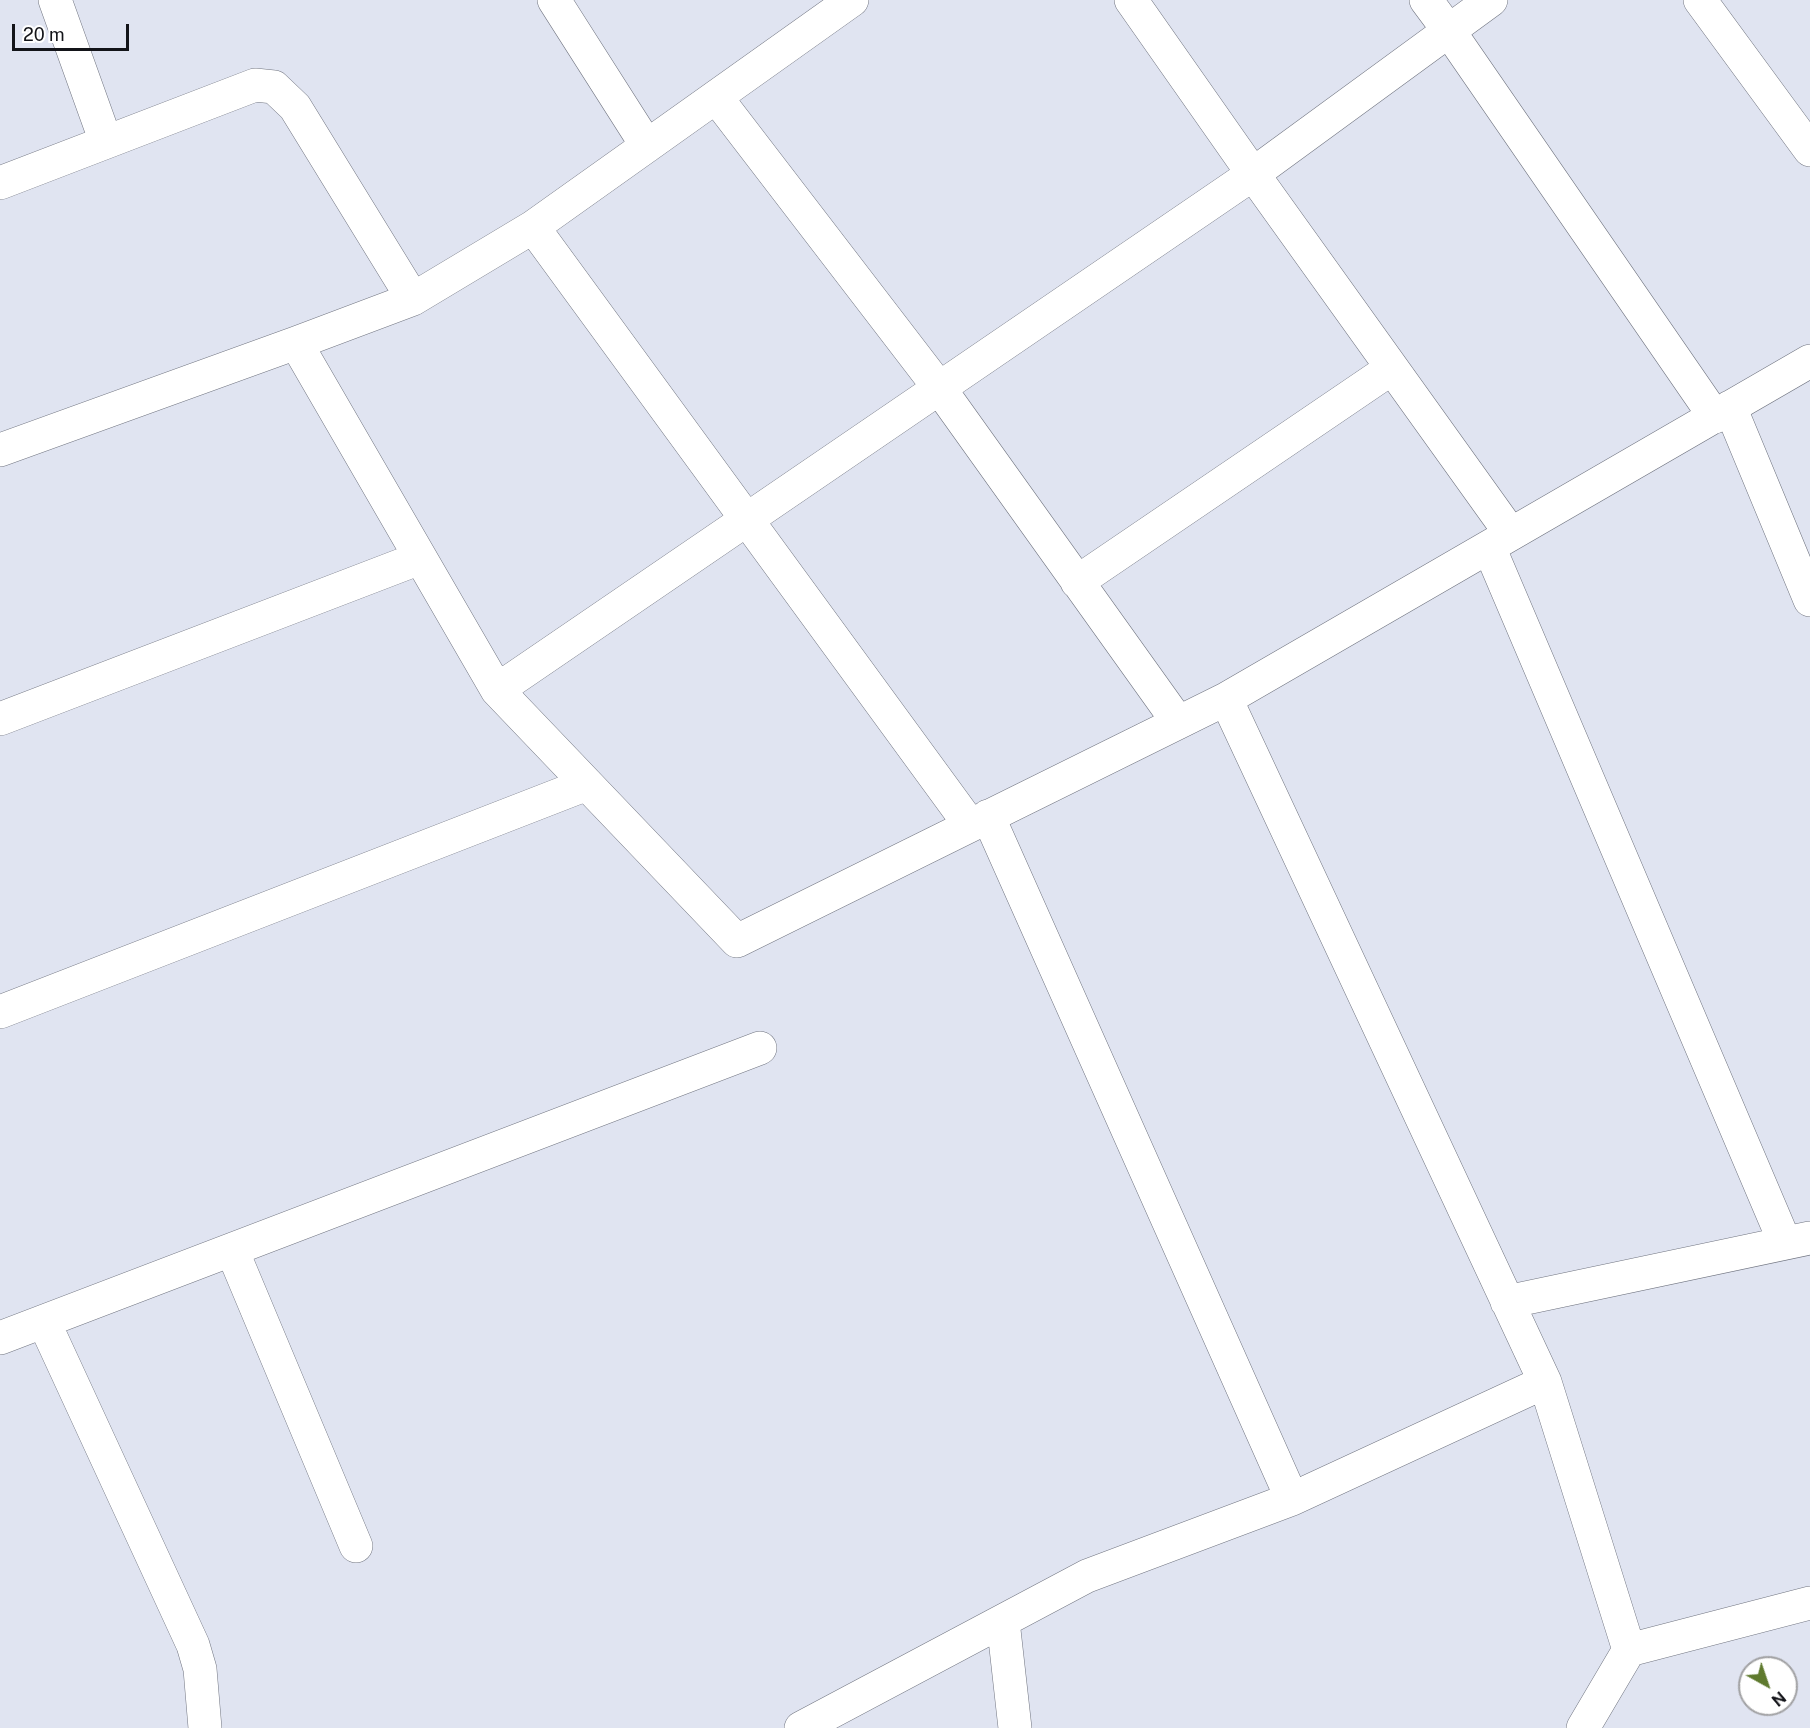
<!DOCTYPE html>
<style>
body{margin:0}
#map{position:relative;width:1810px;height:1728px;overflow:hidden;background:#e0e4f1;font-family:"Public Sans",sans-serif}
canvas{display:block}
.north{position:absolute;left:1738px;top:1656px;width:60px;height:60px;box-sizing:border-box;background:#fff;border:2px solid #a1a1a3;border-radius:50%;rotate:140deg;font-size:16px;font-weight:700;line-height:24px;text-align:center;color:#131419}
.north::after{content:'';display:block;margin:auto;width:21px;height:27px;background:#5f7a2e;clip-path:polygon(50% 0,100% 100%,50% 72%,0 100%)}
.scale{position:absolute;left:12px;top:24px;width:117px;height:27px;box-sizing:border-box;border:3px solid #131419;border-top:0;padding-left:8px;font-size:18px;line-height:21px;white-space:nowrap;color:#131419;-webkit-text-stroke:4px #fff;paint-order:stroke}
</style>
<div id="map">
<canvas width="1810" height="1728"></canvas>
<div class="north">N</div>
<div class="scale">20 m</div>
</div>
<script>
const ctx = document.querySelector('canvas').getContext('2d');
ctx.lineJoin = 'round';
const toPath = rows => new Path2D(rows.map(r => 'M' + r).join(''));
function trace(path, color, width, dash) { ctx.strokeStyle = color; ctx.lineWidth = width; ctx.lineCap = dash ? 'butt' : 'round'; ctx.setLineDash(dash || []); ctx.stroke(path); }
const minor = toPath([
 [55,0,106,142],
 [554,0,647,146],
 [1131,0,1253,174,1511,534],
 [1426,0,1449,31,1715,417],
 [1700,0,1810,150],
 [716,97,940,389,1178,722],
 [0,183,255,85,274,87,295,107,413,299],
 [533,227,970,825],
 [296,343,497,690,737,941,1226,699,1810,361],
 [1730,407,1810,600],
 [0,450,296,343,413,299,533,227,852,0],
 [1489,547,1785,1243],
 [1077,582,1392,368],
 [497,690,1253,174,1491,0],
 [1226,699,1545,1382,1629,1650,1583,1728],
 [0,719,420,558],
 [988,816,1292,1499],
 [0,1012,587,784],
 [232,1250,356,1546],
 [1507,1302,1810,1238],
 [44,1322,193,1645,200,1669,205,1728],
 [0,1338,760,1048],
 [1003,1621,1015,1728],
 [1629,1650,1810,1603],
 [801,1728,1087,1576,1292,1499,1545,1382]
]);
trace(minor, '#717581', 34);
trace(minor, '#fff', 33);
</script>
